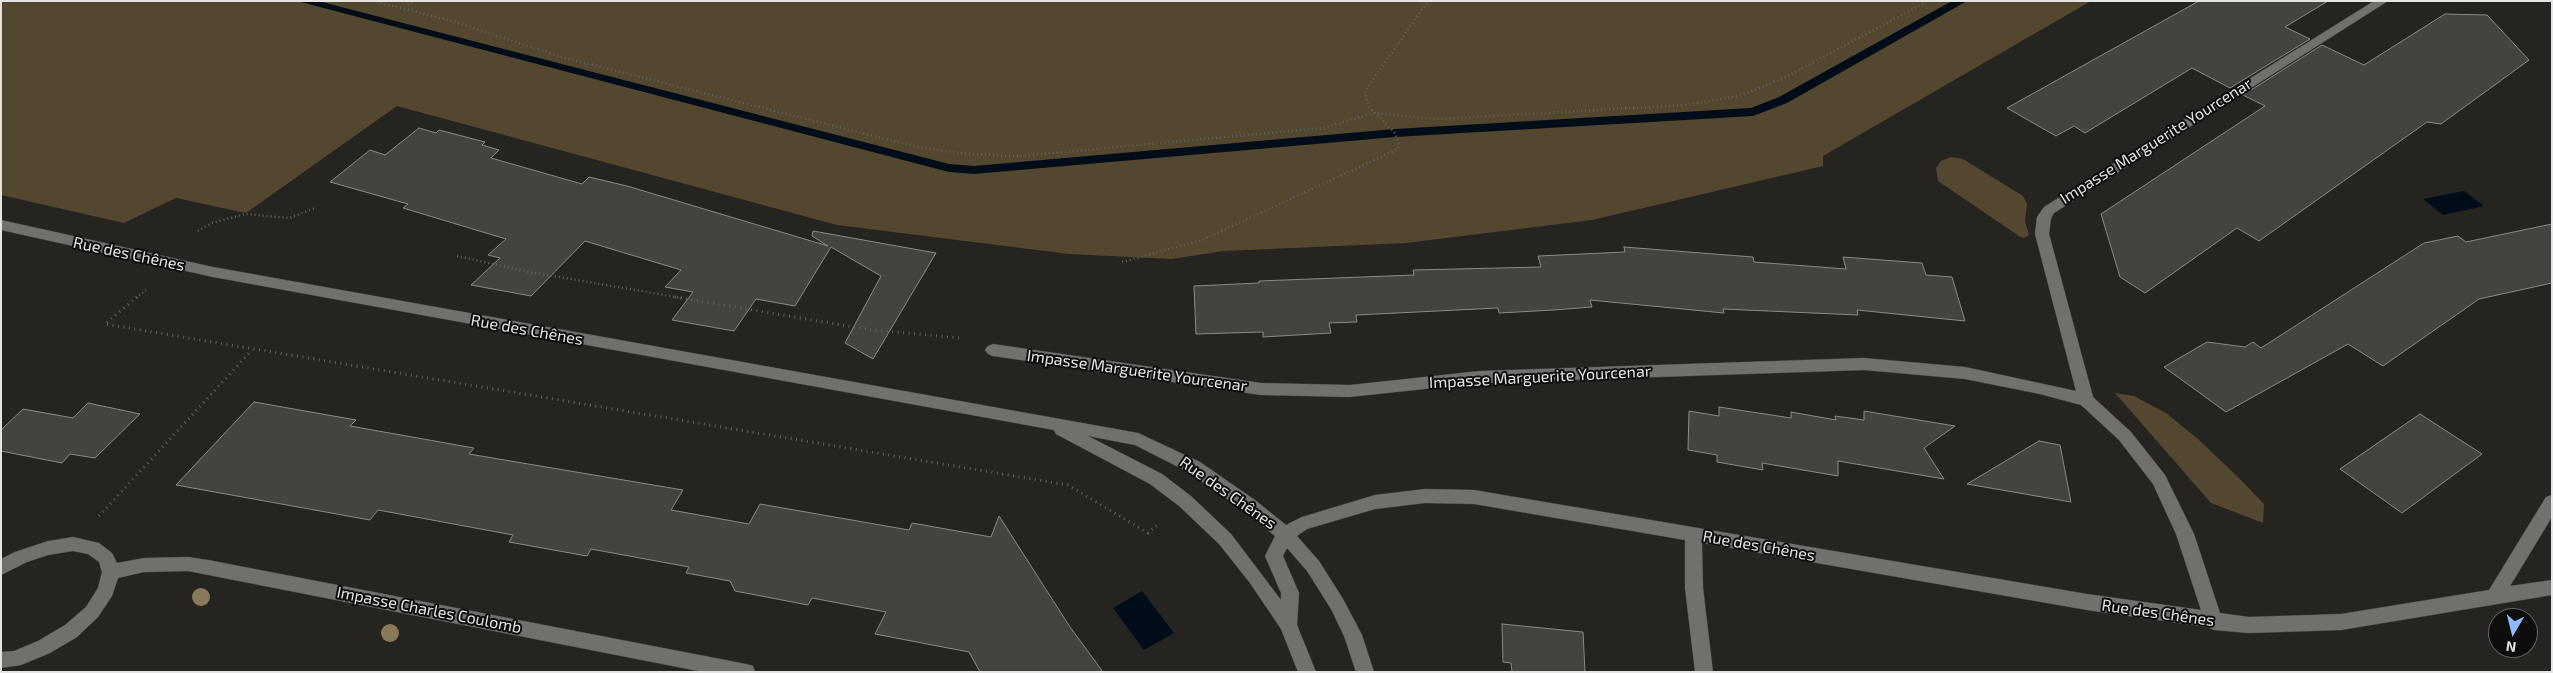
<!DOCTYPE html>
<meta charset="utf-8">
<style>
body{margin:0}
#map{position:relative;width:2553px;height:673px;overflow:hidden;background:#252421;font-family:"Exo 2",sans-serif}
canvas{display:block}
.frame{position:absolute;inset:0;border:2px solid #e5e4e2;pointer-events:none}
.north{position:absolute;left:2488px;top:608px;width:50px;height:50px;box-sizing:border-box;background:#0e0d0c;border:1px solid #646362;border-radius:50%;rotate:188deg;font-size:14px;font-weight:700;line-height:20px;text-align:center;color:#e5e4e2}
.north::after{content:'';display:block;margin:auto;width:18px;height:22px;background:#8fb8fd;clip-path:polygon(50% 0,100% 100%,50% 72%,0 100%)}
</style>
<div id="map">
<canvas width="2553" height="673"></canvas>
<div class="frame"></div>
<div class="north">N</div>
</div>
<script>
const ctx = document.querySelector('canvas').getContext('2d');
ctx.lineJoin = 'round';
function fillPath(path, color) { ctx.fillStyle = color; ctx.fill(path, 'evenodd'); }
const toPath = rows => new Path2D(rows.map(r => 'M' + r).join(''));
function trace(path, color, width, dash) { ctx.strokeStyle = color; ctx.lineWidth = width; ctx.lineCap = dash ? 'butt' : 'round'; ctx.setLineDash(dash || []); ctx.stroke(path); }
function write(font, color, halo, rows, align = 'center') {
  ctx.font = font + ' "Exo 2",sans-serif'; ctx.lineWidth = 4; ctx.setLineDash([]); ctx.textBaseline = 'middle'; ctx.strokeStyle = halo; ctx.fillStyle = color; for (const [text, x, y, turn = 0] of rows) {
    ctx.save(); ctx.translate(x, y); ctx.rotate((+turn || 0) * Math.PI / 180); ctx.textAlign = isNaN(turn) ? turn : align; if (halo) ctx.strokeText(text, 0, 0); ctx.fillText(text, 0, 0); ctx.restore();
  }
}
const green = toPath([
 [1,1,2091,1,1823,156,1823,166,1592,220,1406,243,1224,251,1172,259,1069,254,837,225,397,106,246,213,176,198,124,223,1,195],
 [1951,157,1963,159,2023,196,2027,204,2025,221,2029,235,2024,238,2019,236,1938,181,1936,168,1941,161],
 [2115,393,2134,396,2166,413,2198,439,2238,477,2264,504,2263,523,2211,503]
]);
const water = toPath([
 [2464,191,2484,206,2443,215,2423,199],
 [1142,591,1174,633,1144,650,1113,608]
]);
const stream = toPath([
 [297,1,318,1,949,164,974,166,1395,129,1751,108,1779,97,1952,1,1967,1,1787,103,1753,116,1395,137,974,174,949,172,297,1]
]);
const building = toPath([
 [2199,1,2328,1,2285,27,2310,39,2230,88,2192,68,2085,133,2074,126,2056,136,2007,108,2199,1],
 [2445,14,2487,15,2529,60,2441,124,2427,122,2259,241,2237,228,2145,293,2120,277,2101,214,2265,106,2243,95,2322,45,2364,65,2445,14],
 [419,128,436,133,439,130,485,142,482,145,499,150,491,158,582,184,589,177,627,186,828,246,812,236,813,231,936,253,873,359,845,343,881,276,831,247,795,306,756,299,734,331,672,320,693,292,665,287,681,270,585,241,531,296,471,285,500,258,488,255,506,239,403,208,408,204,330,182,370,150,385,155,419,128],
 [2552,224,2552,283,2479,299,2383,366,2348,344,2226,412,2164,367,2207,342,2245,347,2253,342,2261,348,2424,243,2458,236,2466,242,2552,224],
 [1624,247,1753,257,1754,262,1846,269,1843,257,1922,263,1926,275,1952,277,1965,321,1857,310,1858,315,1723,309,1724,313,1590,300,1592,307,1554,310,1499,313,1498,308,1356,315,1357,322,1329,323,1331,333,1263,337,1263,332,1196,334,1194,286,1259,283,1259,281,1414,275,1413,270,1541,267,1538,256,1625,252,1624,247],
 [254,402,356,420,350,426,474,448,469,454,683,490,671,510,749,524,760,504,909,530,912,523,991,537,999,516,1070,627,1103,672,980,672,969,652,875,634,886,612,812,598,808,605,735,591,730,581,686,573,689,567,591,549,587,556,509,542,513,535,378,510,370,520,176,485,254,402],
 [88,403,140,414,95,458,70,454,62,463,1,451,1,430,23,409,73,418,88,403],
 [1719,407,1791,418,1791,412,1836,420,1835,416,1864,420,1864,411,1955,426,1924,448,1944,479,1838,461,1838,476,1762,463,1763,470,1717,462,1717,455,1688,450,1689,411,1719,416,1719,407],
 [2420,414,2482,454,2402,513,2340,469,2420,414],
 [2039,441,2060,445,2071,502,1967,484,2039,441],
 [1502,624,1583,632,1585,672,1512,672,1511,663,1503,662,1502,624]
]);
const pathFar1 = toPath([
 [373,1,452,21,558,56,917,147,967,154,1020,156,1323,128,1375,113,1439,119,1684,105,1740,96,1784,78,1928,1],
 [400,7,414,1],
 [198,231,212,223,245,214,289,218,315,208],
 [457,256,530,272,682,298],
 [1122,262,1202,240,1398,149,1399,143,1395,133,1368,106,1365,91,1428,1],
 [136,298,146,290]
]);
const path = toPath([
 [137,297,105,324,1068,485,1148,533,1158,524],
 [675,297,872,330,962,338],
 [99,516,252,350]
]);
const minor = toPath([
 [2374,1,2388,1,2054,213,2051,218,2049,234,2093,397,2131,432,2165,475,2194,534,2220,613,2249,617,2341,614,2489,590,2546,497,2552,495,2552,517,2510,586,2552,580,2552,595,2341,630,2249,633,2214,630,2207,627,2087,610,1702,543,1703,588,1713,672,1695,672,1685,588,1685,540,1474,504,1425,503,1375,509,1307,529,1297,536,1319,561,1343,599,1362,635,1374,672,1356,672,1344,636,1331,609,1307,571,1287,548,1283,556,1299,593,1297,625,1316,672,1298,672,1281,629,1250,583,1219,544,1179,506,1150,484,1056,434,1054,430,213,277,1,230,1,220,213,267,1138,433,1200,462,1255,500,1286,525,1302,517,1375,495,1425,489,1474,490,2087,594,2201,610,2176,534,2153,484,2119,440,2081,405,2040,394,1965,379,1864,370,1480,383,1350,397,1261,395,993,356,988,354,985,350,988,346,993,344,1261,383,1350,385,1480,371,1864,358,1965,367,2076,391,2035,234,2037,217,2044,207,2374,1],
 [1088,436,1135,445,1188,472,1243,510,1275,536,1265,556,1281,593,1281,600,1231,534,1191,496,1162,474,1088,436],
 [73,537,99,543,112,553,117,563,144,558,188,557,208,560,746,664,753,666,755,672,703,672,188,571,144,572,118,578,112,596,98,617,77,637,50,653,21,665,1,668,1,652,14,651,38,641,65,625,86,607,98,588,102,572,99,562,88,554,73,551,48,555,27,562,1,575,1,559,15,552,48,541,73,537]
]);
const trees = [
 [201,597],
 [390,633]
];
const streetNames = [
 ["Impasse Marguerite Yourcenar",2156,141,-32],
 ["Rue des Chênes",129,254,12],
 ["Rue des Chênes",527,330,10],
 ["Impasse Marguerite Yourcenar",1137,371,8],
 ["Impasse Marguerite Yourcenar",1540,377,-3],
 ["Rue des Chênes",1228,493,35],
 ["Rue des Chênes",1759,546,10],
 ["Impasse Charles Coulomb",429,610,11],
 ["Rue des Chênes",2158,613,8]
];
fillPath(green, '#53472f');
fillPath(water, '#000d18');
fillPath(stream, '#000d18');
fillPath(building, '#454340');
trace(building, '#8c8986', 1);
trace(minor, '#42413f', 1);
trace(pathFar1, '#63625f', 2.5, [1, 3]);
trace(path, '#63625f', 3, [1, 4.5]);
fillPath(minor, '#71706c');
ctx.fillStyle = '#877959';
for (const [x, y] of trees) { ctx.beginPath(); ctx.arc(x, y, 9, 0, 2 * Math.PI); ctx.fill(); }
write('16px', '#e5e4e2', '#0e0d0c', streetNames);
</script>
